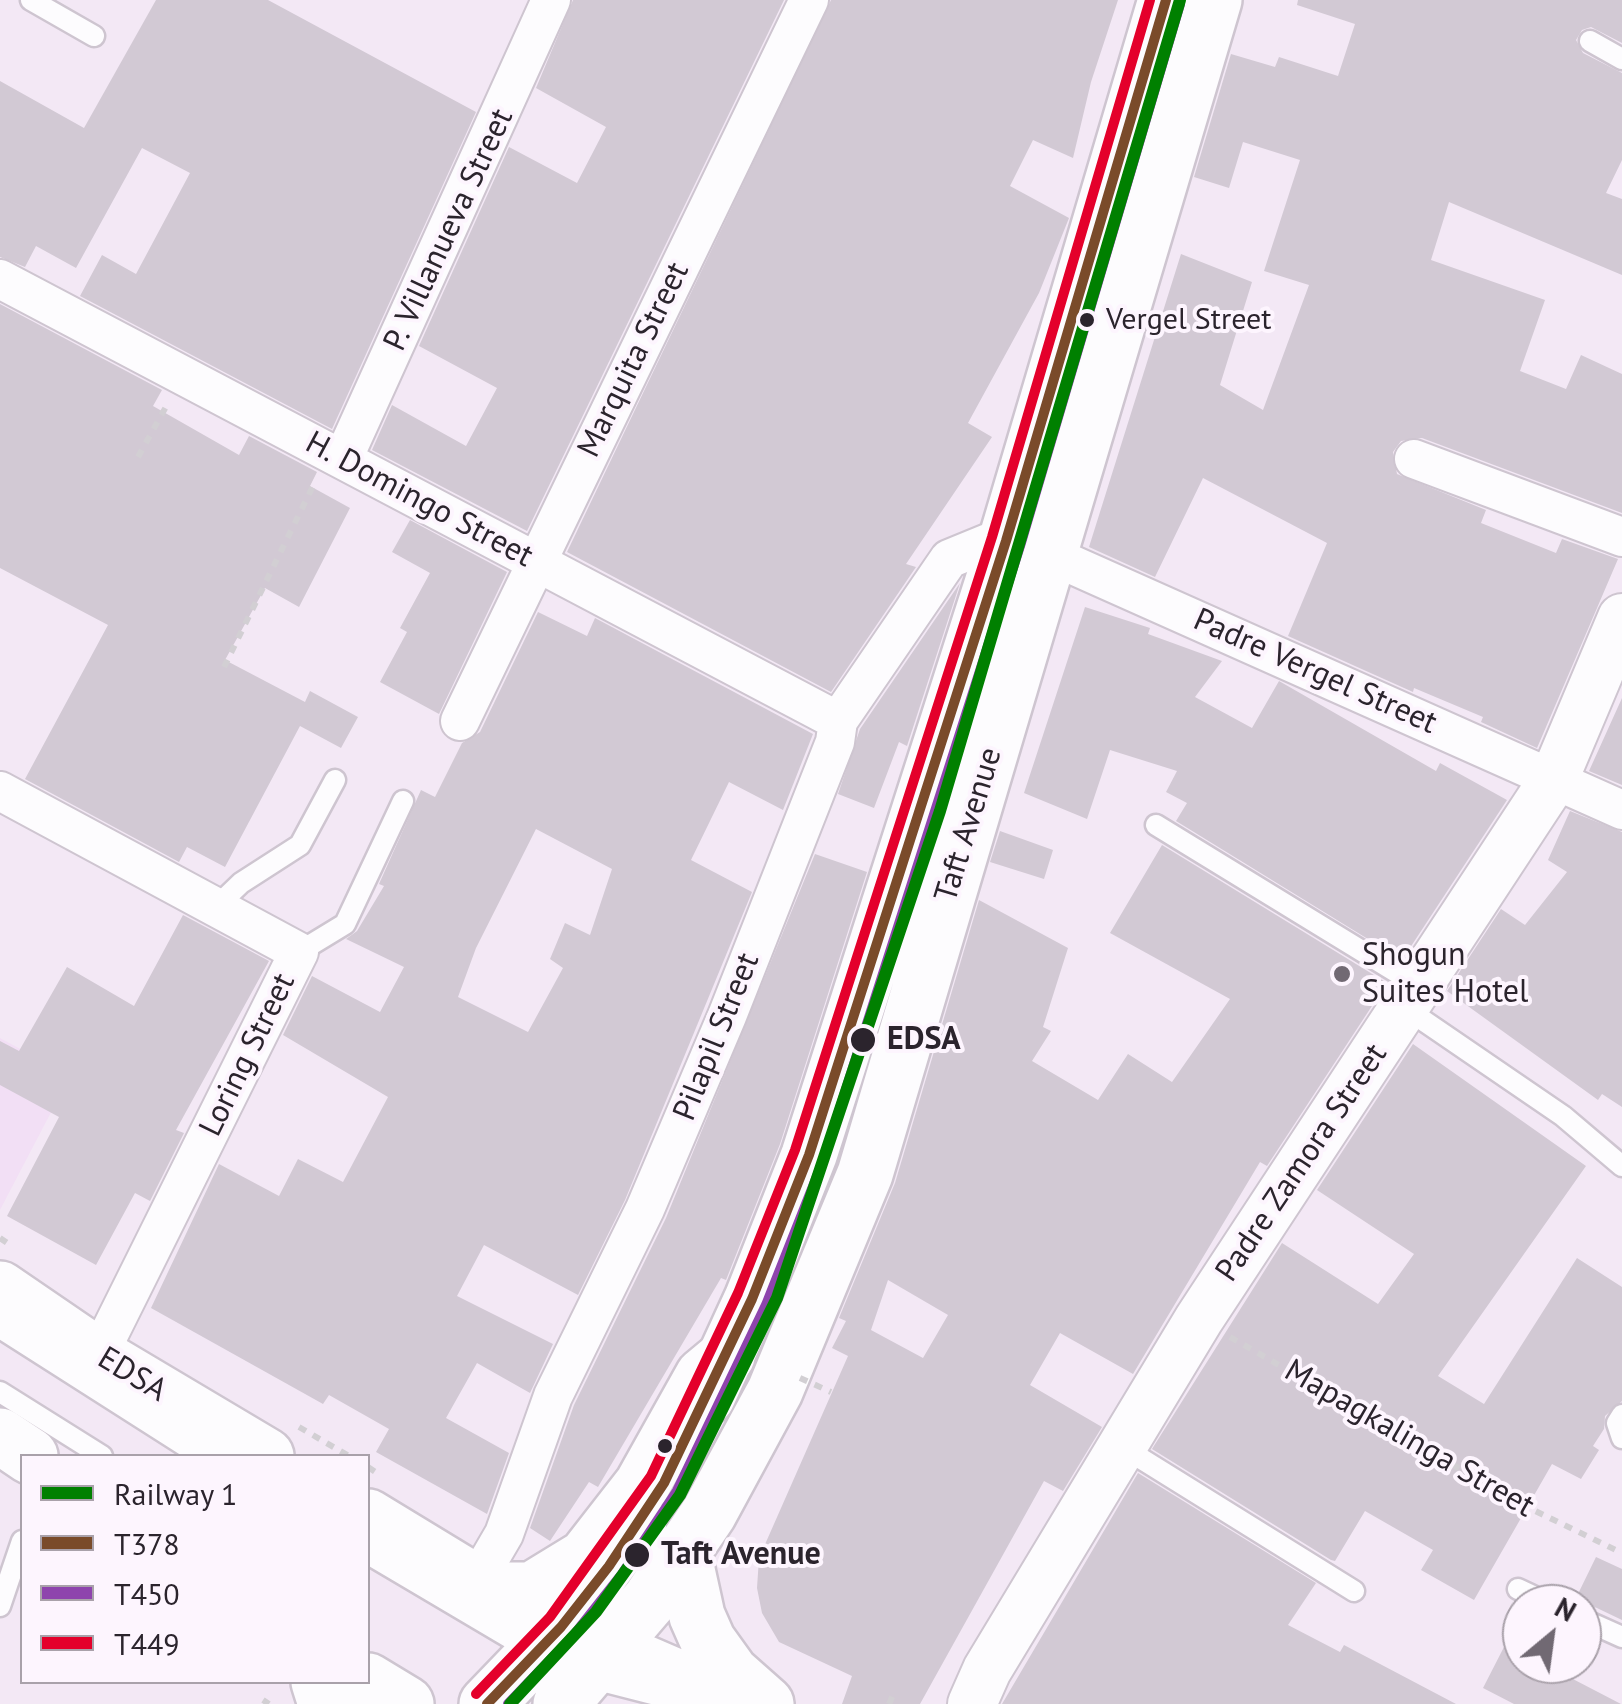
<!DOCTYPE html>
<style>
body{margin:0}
#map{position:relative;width:1622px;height:1704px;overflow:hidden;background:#f3e8f5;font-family:"PT Sans",sans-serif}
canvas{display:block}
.legend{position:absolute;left:20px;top:1454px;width:350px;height:230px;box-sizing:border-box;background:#fdf5fe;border:2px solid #a9a1aa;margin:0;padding:12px 18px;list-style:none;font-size:30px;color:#2b242d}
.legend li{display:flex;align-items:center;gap:20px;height:50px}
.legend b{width:50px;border:2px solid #a9a1aa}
.north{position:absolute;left:1502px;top:1584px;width:100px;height:100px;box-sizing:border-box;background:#fdf5fe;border:2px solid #a9a1aa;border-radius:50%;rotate:29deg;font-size:28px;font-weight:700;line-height:40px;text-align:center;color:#2b242d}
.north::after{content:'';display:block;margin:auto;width:35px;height:45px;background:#716973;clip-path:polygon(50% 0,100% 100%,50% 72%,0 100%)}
</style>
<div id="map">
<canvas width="1622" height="1704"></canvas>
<ul class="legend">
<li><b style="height:12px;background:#008000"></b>Railway 1</li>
<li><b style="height:12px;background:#7a4b2a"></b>T378</li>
<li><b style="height:12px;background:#8e44ad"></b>T450</li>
<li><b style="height:12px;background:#e4002b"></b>T449</li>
</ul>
<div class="north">N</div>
</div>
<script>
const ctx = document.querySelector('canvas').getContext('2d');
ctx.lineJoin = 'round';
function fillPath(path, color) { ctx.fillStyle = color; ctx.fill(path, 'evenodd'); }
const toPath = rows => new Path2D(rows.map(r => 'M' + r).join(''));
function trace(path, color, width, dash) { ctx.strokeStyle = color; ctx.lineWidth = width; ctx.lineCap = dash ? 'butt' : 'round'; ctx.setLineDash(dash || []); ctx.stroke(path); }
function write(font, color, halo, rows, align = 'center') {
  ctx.font = font + ' "PT Sans",sans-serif'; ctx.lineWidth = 8; ctx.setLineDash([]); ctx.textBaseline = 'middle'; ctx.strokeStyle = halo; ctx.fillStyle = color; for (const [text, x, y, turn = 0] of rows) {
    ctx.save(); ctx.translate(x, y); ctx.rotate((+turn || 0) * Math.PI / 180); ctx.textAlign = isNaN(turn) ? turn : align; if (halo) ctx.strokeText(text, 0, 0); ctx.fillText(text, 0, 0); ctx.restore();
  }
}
const built = toPath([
 [0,1038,70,1076,0,1210]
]);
const building = toPath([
 [156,0,268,0,476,112,332,429,80,296,102,255,136,274,190,173,142,148,76,268,36,246,25,267,0,257,0,81,84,128],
 [573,0,784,0,527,531,372,450,392,405,466,446,497,388,419,346,509,147,577,183,606,127,536,88],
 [831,0,1118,0,1091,82,1073,158,1033,140,1010,186,1069,218,1039,293,968,423,992,437,906,564,916,567,831,692,567,552],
 [1298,0,1622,0,1622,43,1591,27,1582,30,1576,40,1583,53,1622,73,1622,160,1606,193,1622,199,1622,275,1449,202,1431,260,1545,300,1520,371,1566,389,1581,355,1622,374,1622,513,1422,438,1401,441,1393,452,1397,474,1486,510,1481,523,1556,553,1562,539,1618,559,1537,748,1481,722,1483,717,1414,688,1413,692,1288,636,1327,543,1203,478,1155,577,1089,547,1181,254,1252,282,1220,385,1263,410,1309,285,1264,271,1300,160,1243,142,1229,188,1194,177,1231,54,1275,67,1279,57,1338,76,1355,24,1297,5],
 [0,304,162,390,153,406,239,455,249,436,317,472,310,486,350,508,299,607,265,588,225,660,305,702,310,691,358,717,341,748,300,726,225,867,187,847,179,862,25,779,108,625,0,568],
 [410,520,507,572,439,714,380,682,407,632,400,628,430,573,392,552],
 [960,583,907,746,899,742,874,808,838,794,860,729],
 [1085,607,1150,628,1148,634,1222,661,1195,697,1252,728,1279,681,1436,771,1440,763,1507,800,1402,960,1176,821,1187,803,1166,792,1177,771,1110,750,1087,819,1024,793],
 [538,612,587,636,595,618,813,734,783,810,729,782,691,860,752,892,625,1200,578,1295,484,1245,457,1296,553,1344,530,1393,477,1363,446,1418,509,1453,487,1514,376,1452,389,1429,329,1395,323,1404,151,1308,219,1164,279,1196,298,1159,343,1182,388,1097,283,1035,312,976,380,1012,404,967,346,939,357,931,384,886,379,884,421,790,435,797,462,743,480,732],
 [536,829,612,869,590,935,565,923,550,959,563,968,528,1032,458,997,476,948],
 [1622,698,1622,785,1589,771],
 [1570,811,1622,832,1622,1107,1602,1094,1598,1100,1447,991,1501,909,1525,925,1567,872,1548,860],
 [1000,831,1053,850,1044,879,990,862],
 [1162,845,1387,983,1267,1166,1260,1162,1133,1374,1060,1333,1030,1385,1102,1427,1063,1491,1044,1481,920,1704,842,1704,852,1676,779,1642,762,1613,757,1588,759,1558,848,1356,832,1348,846,1321,839,1318,895,1183,979,900,1068,948,1043,1027,1051,1031,1032,1061,1098,1100,1128,1054,1172,1082,1230,999,1110,933],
 [888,1280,948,1315,923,1358,871,1330],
 [815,854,867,872,780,1144,726,1280,721,1278,598,1487,589,1482,550,1541,530,1528,574,1405,666,1218],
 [183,915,269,961,176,1130,184,1133,150,1201,135,1193,96,1265,7,1216,59,1117,0,1085,0,1041,19,1051,67,967,134,1006],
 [1413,1044,1586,1166,1438,1376,1484,1404,1577,1258,1622,1287,1622,1401,1605,1416,1604,1429,1593,1446,1599,1450,1581,1479,1552,1464,1474,1600,1421,1570,1433,1550,1365,1511,1335,1561,1331,1560,1152,1449,1282,1243,1378,1304,1414,1254,1317,1190],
 [1138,1473,1316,1583,1288,1625,1340,1652,1344,1645,1456,1704,1002,1704],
 [1596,1557,1622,1569,1622,1620,1576,1598],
 [1504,1647,1522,1656,1522,1664,1544,1664,1621,1704,1514,1704,1483,1688]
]);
const path = toPath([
 [138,457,167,405],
 [224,667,314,484],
 [0,1238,13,1247],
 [1230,1337,1521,1504,1622,1553],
 [299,1427,349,1456],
 [368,1467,380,1475],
 [263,1700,269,1704],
 [889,1704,893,1695]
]);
const service = toPath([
 [31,0,94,36],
 [1590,41,1622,59],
 [1156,825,1419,986],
 [216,907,241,883,300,845,335,780],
 [299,952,345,924,403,801],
 [1405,1008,1563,1116,1622,1166],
 [0,1328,201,1456],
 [0,1392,102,1456],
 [1622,1415,1617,1423,1622,1438],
 [1124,1448,1354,1591],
 [368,1554,532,1651],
 [1518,1589,1550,1604],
 [0,1606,22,1541],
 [1582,1619,1622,1637],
 [590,1678,664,1697]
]);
const minor = toPath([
 [0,279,838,721],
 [343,459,551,0],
 [1414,459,1622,537],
 [460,721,809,0],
 [0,791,299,952,98,1356],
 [476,1582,504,1534,553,1396,645,1209,727,1016,835,742,838,721,949,559,988,543,1028,545,1622,810]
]);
const tertiary = toPath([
 [972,1704,987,1670,1199,1319,1554,779,1622,618]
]);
const primary = toPath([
 [707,1397,752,1299,809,1155,1006,541,1166,0],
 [487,1704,561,1627,639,1521],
 [561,1704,650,1600,709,1513,775,1391,865,1174,1214,0]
]);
const trunk = toPath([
 [0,1289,98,1356,266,1456],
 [0,1436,30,1456],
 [368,1517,488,1590,561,1627,739,1704],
 [683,1552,697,1616,708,1641,731,1673,766,1704],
 [488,1590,532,1590,586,1557,642,1485,703,1376,727,1356],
 [368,1681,406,1704],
 [319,1682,326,1704]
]);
const pathBridge = toPath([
 [800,1378,831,1392]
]);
const bus1 = toPath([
 [487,1704,561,1627,609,1566,664,1483,752,1299,809,1155,1006,541,1166,0]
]);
const bus2 = toPath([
 [508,1704,573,1636,622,1574,677,1491,766,1305,823,1161,1020,546,1180,4]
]);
const bus3 = toPath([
 [476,1694,550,1617,651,1476,738,1293,795,1150,992,537,1150,0]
]);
const rail1 = toPath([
 [510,1704,596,1612,680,1495,777,1298,940,811,1180,0]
]);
const markers = [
 [1087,320,9,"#2b242d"],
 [1342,974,10,"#716973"],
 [863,1040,14,"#2b242d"],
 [665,1446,9,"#2b242d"],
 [637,1555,14,"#2b242d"]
];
const busNames = [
 ["Vergel Street",1106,320]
];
const streetNames = [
 ["P. Villanueva Street",449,230,-65],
 ["Marquita Street",634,360,-64],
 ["H. Domingo Street",419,500,28],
 ["Padre Vergel Street",1315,672,24],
 ["Taft Avenue",969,825,-73],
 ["Pilapil Street",717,1037,-68],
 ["Loring Street",248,1055,-64],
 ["Padre Zamora Street",1302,1163,-56],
 ["EDSA",132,1375,31],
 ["Mapagkalinga Street",1409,1439,30]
];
const poiNames = [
 ["Shogun",1362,956],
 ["Suites Hotel",1362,993]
];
const stopNames = [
 ["EDSA",887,1040],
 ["Taft Avenue",661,1555]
];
fillPath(built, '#f2dff5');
fillPath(building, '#d2c9d4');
trace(service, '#cec5d0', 25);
trace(minor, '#cec5d0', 42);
trace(tertiary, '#cec5d0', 52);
trace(primary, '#cec5d0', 60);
trace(trunk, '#cec5d0', 60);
trace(path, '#d2cfd3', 6, [8, 8]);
trace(service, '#fdfcfe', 20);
trace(minor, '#fdfcfe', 38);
trace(tertiary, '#fdfcfe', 48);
trace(primary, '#fdfcfe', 55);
trace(trunk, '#fdfcfe', 55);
trace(pathBridge, '#d2cfd3', 6, [8, 8]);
trace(bus1, '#7a4b2a', 10);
trace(bus2, '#8e44ad', 10);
trace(bus3, '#e4002b', 10);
trace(rail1, '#008000', 12);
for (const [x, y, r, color] of markers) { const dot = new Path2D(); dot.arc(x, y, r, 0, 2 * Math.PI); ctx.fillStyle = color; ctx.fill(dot); trace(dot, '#fdf5fe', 4); }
write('30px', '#2b242d', '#fdf5fe', busNames, 'left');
write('32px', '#2b242d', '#fdf5fe', streetNames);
write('32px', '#2b242d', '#fdf5fe', poiNames, 'left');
write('bold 32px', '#2b242d', '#fdf5fe', stopNames, 'left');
</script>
